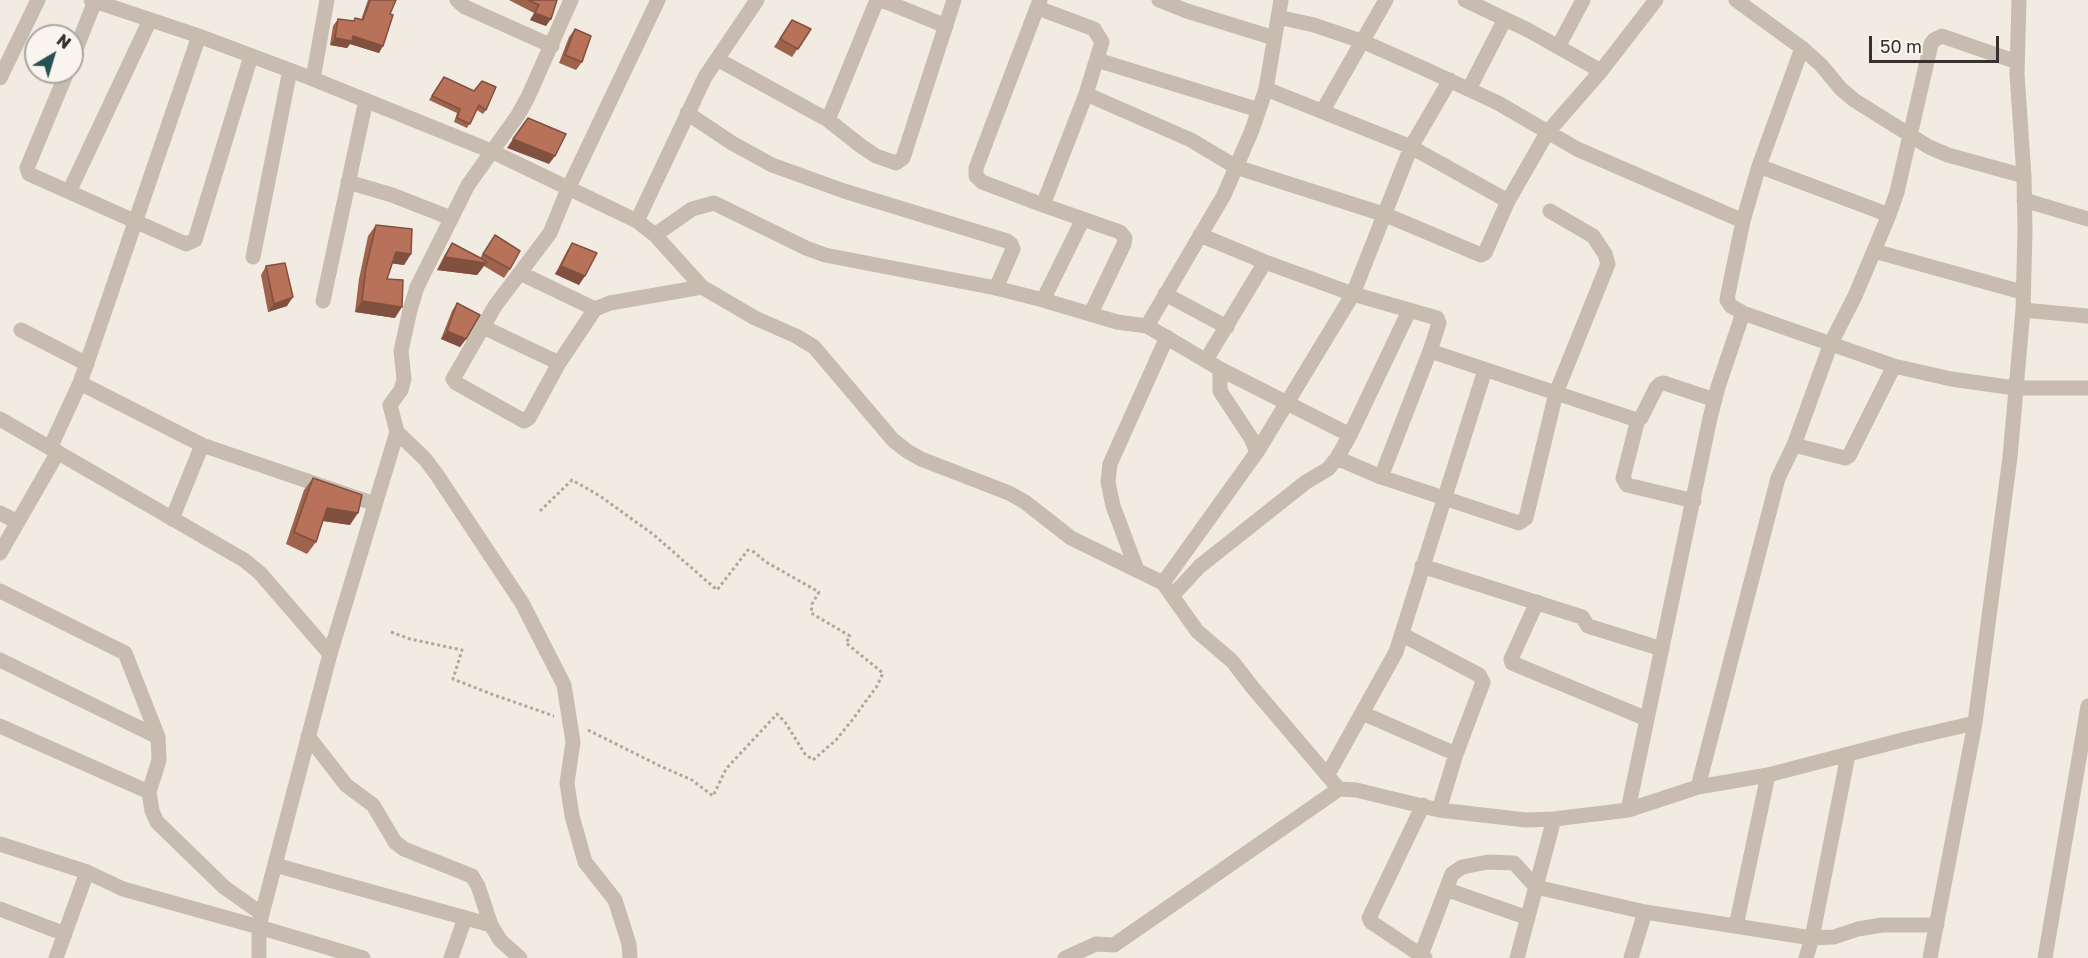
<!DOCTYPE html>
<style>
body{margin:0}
#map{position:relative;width:2088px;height:958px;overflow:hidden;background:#f1ebe2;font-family:"Golos Text",sans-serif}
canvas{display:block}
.north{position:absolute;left:24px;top:24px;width:60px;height:60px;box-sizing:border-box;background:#f9f4ef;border:2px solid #aca6a1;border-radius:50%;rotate:38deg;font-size:16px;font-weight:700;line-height:24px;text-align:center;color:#38302c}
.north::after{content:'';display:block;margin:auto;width:21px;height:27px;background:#265155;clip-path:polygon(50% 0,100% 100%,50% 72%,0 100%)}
.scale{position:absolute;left:1869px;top:36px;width:130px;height:27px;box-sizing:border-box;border:3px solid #38302c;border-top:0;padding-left:8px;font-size:18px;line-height:21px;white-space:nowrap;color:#38302c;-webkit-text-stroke:4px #f9f4ef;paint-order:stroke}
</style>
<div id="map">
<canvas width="2088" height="958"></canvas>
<div class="north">N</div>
<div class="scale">50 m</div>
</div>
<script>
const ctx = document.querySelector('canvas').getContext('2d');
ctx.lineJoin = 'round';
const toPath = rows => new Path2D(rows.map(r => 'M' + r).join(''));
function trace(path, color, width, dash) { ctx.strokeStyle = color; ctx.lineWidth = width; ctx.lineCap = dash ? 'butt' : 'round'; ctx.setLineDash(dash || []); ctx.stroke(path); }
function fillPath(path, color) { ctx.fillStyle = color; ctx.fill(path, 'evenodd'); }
const path = toPath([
 [540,511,572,480,600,496,654,535,717,590,748,550,754,552,766,562,819,592,812,604,811,613,850,636,846,643,883,673,877,686,853,719,836,740,813,760,805,754,785,722,777,714,726,769,713,796,692,780,660,766,588,730],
 [391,632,410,639,462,650,453,679,494,695,554,716]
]);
const minor = toPath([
 [91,0,199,36,313,79,491,151,637,221,655,235,702,287,755,318,796,336,814,347,893,440,907,451,921,459,1009,493,1025,502,1071,538,1163,583,1197,631,1232,661,1253,688,1339,789],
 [457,0,465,7,552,46],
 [658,0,568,189,550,233,495,306,453,379,456,383,524,421,529,418,559,363,595,309,610,303,702,287],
 [882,0,946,26],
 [1040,0,976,168,976,176,982,182,1043,205,1120,232,1125,238,1124,244,1091,313],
 [1159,0,1187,11,1274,38],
 [1465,0,1528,30,1601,71],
 [1736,0,1802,48,1821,65,1841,89,1854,100,1929,147,1948,155,2024,176],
 [1038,8,1094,29,1102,42,1086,94,1043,205],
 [1278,17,1314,25,1364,42,1425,69,1498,103,1577,149,1743,221],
 [1558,47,1583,0],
 [1802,48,1759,166,1743,221,1728,294,1727,300,1731,306,1743,313,1894,366,1951,379,2015,388,2088,388],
 [72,59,95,1],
 [717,59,828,120,861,146,876,156,896,163,903,158,954,0],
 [1097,60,1259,110],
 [67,72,27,168,29,174,186,244,195,240,251,56],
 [0,78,38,0],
 [313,79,327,0],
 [1266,89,1411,147,1508,201],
 [1469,89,1505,19],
 [1086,94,1191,140,1236,167,1386,215,1481,255,1485,253,1508,201,1547,133,1601,71,1656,0],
 [1323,110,1386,0],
 [687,113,732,143,772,165,844,191,1007,241,1011,244,1013,249,996,288],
 [828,120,877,0],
 [1759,166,1889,215],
 [348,182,392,195,451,218],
 [69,192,150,20],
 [2024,200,2088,219],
 [637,221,705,77,757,0],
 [655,235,692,209,714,203,806,248,825,255,996,288,1043,300,1117,322,1147,326,1220,369,1350,435],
 [1200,235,1265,262,1353,294,1437,318,1439,323,1430,351,1381,477],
 [1874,251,2022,292],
 [253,257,290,70],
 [520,273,595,309],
 [1165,294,1227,327],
 [1043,300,1083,219],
 [323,301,366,100],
 [2023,310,2088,316],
 [1147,326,1224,195,1252,130,1266,89,1281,0],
 [483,327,559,363],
 [21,330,87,364],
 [1430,351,1634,419,1638,419],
 [1206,360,1265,262],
 [1220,369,1220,391,1251,438,1257,452],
 [80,383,202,445,375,504],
 [0,419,244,560,260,573,330,654],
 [397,432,425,459,437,475,522,603,564,685,573,742,567,783,572,816,585,862,615,900,629,944,630,958],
 [1794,445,1845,458,1849,456,1894,366],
 [50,448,80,383,199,36],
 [1337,458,1381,477,1519,523,1526,518,1556,393,1608,264,1605,254,1593,236,1550,211],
 [1694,501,1627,485,1623,478,1638,419,1641,418,1656,388,1660,384,1664,383,1715,400],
 [0,513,18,522],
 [172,519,202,445],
 [0,553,58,452],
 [1422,566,1582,617,1588,626,1662,649],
 [1137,570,1113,506,1108,482,1110,464,1167,337],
 [1163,583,1257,452,1353,294,1411,147,1450,80],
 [0,591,125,653,158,737,159,760,149,792,0,726],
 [1172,596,1200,566,1306,482,1328,469,1337,458,1350,435,1409,311],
 [1537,602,1511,659,1512,663,1647,719],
 [1403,635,1479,675,1483,682,1456,754,1439,810],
 [0,660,158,737],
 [1362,713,1456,754],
 [308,736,346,785,373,805,395,842,404,849,472,876,478,886,491,925,500,940,520,958],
 [1328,774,1396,652,1485,370],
 [1698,787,1778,478,1794,445,1831,343,1855,296,1889,215,1897,192,1931,44,1934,40,1942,36,2017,62],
 [149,792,152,811,157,822,224,887,262,914],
 [1423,805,1369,918,1371,922,1425,958],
 [1628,810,1710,418,1718,387,1743,313],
 [0,844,87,872,123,889,259,927,363,958],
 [275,865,491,925],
 [1448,890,1528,918],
 [0,909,65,934],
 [1736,926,1768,775],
 [1421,955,1452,874,1462,867,1488,862,1514,863,1536,887,1645,912,1812,938,1834,937,1858,929,1882,925,1937,925],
 [56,958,87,872],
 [259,958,259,927,262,914,330,654,397,432,390,405,401,390,404,379,401,351,410,310,417,287,468,185,518,115,528,97,571,0],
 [451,958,465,918],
 [1065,958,1096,944,1114,945,1339,789,1356,790,1439,810,1526,820,1554,819,1628,810,1698,787,1768,775,1910,738,1975,723],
 [1517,958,1554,819],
 [1631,958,1645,912],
 [1806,958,1812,938,1848,755],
 [1930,958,1975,723,2010,457,2023,310,2025,230,2024,176,2017,74,2019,0],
 [2045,958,2088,706]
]);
const wall = toPath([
 [368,0,396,0,390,14,379,53,350,44,347,48,330,45,333,26,338,19,353,21,355,18,361,20],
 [509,0,557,0,546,26,530,20,534,13],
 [792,20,811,29,792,57,774,47],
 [575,29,582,62,576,70,559,63,569,37],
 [444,77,486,110,483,114,477,110,467,128,454,122,457,113,429,100],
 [376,225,411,254,404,265,392,263,387,279,395,318,355,312,359,279,368,236],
 [495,235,510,269,504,278,484,266,477,275,437,270,444,256,452,243,480,258],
 [572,243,579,285,555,274,567,251],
 [266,266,287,306,268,312,261,275],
 [457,303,466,339,460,347,441,339,452,311],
 [313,478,350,525,322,521,316,542,307,554,286,544,304,490]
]);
const shadedWall = toPath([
 [535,13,551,19,546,26,530,20],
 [353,36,383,46,379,53,350,44,347,48,330,45,335,38],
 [513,139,555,156,549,164,507,148],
 [396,252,411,254,404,265,388,263],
 [445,257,486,263,477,275,437,270],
 [561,266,585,276,579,285,555,274],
 [293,297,287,306,268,312,274,304],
 [362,301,402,307,395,318,355,312],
 [447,331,466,339,460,347,441,339],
 [327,508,358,513,350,525,318,520]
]);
const building = toPath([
 [370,0,396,0,390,14,393,15,383,46,353,36,352,41,335,38,338,19,354,21,355,18,363,20,370,0],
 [528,0,557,0,551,19,535,13,539,5,528,0],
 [792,20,811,29,798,49,780,39,792,20],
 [575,29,591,36,582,62,565,55,575,29],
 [444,77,474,91,482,81,496,87,486,110,479,105,470,124,457,118,460,109,432,96,444,77],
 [528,118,566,134,555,156,513,139,528,118],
 [376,225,412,229,411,254,396,252,387,279,403,280,402,307,362,301,366,268,376,225],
 [495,235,520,251,510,269,483,254,495,235],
 [452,243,486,261,486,263,445,257,452,243],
 [572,243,597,253,585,276,561,266,572,243],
 [285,263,293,297,274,304,266,266,285,263],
 [457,303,480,315,466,339,447,331,457,303],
 [313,478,362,495,358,513,327,508,316,542,294,532,313,478]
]);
trace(path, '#b4a59a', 3, [3, 3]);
trace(minor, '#c8bbaf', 15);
fillPath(wall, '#9e624d');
fillPath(shadedWall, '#81503f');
fillPath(building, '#b8725a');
trace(building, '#81503f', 1.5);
</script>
